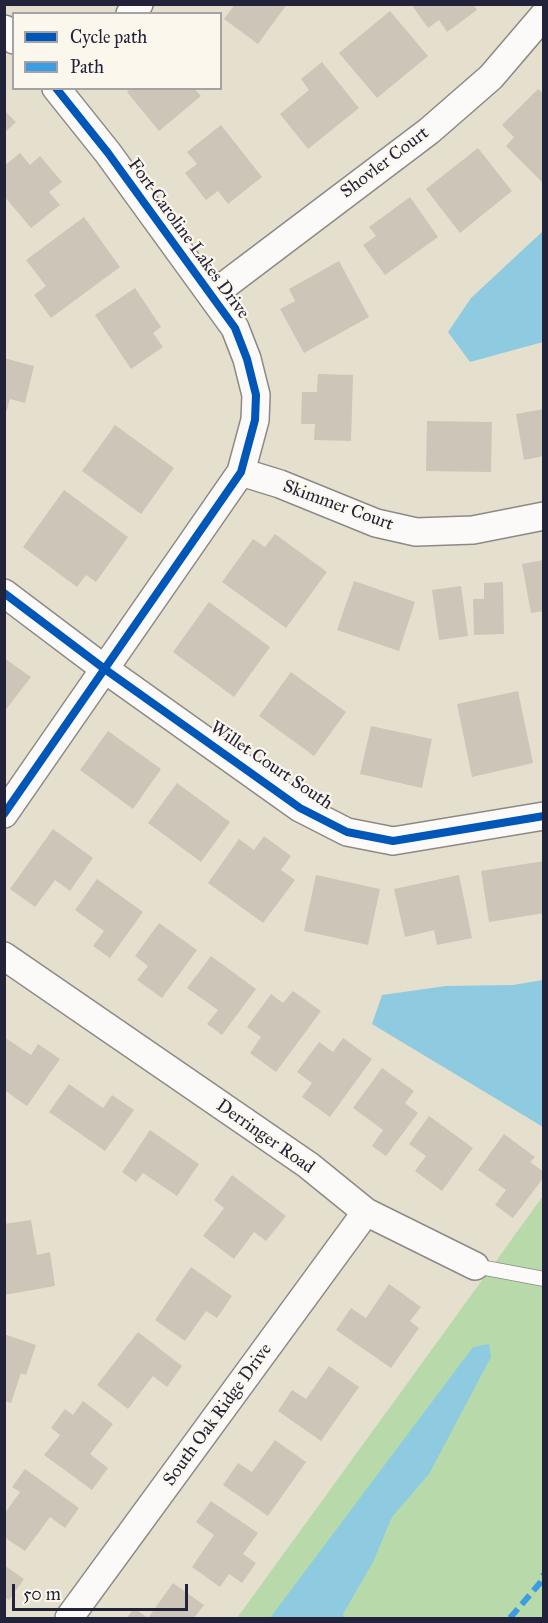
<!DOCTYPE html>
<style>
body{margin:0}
#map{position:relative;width:548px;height:1623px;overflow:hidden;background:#e5dfce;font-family:"IM FELL Great Primer",serif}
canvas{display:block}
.frame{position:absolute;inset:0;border:6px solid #22223b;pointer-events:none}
.legend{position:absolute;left:12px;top:12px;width:210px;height:78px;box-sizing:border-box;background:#fbf7ec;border:2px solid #a4a2a5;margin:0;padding:8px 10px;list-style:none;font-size:18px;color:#22223b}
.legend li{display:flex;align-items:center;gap:12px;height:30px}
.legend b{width:30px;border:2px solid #a4a2a5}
.scale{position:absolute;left:12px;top:1584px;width:176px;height:27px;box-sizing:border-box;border:3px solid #22223b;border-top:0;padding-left:8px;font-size:18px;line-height:21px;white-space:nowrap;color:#22223b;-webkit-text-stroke:4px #fbf7ec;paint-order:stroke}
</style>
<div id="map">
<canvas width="548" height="1623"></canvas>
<div class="frame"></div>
<ul class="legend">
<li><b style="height:8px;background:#0057b8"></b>Cycle path</li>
<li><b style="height:8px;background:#3c9ce2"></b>Path</li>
</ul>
<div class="scale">50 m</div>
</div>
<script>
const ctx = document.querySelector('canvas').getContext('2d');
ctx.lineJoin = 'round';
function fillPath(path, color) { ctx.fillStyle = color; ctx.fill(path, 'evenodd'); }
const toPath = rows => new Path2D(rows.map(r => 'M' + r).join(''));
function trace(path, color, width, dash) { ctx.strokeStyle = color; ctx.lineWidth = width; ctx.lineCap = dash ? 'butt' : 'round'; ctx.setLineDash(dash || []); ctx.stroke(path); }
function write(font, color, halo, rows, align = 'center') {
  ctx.font = font + ' "IM FELL Great Primer",serif'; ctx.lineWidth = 4.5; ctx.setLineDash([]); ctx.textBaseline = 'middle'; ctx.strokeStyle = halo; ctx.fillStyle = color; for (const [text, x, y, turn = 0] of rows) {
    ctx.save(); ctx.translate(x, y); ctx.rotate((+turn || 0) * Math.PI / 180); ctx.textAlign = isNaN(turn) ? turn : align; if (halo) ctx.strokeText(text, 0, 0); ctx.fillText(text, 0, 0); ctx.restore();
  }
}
const green = toPath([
 [543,1196,543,1618,237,1618,480,1283]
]);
const water = toPath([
 [543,231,543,342,470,362,448,332,471,298],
 [543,980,543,1127,372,1024,382,995,446,986,513,985],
 [489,1344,491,1357,429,1474,392,1517,373,1562,343,1614,344,1618,270,1618,473,1347]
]);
const building = toPath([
 [230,4,287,4,258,44,224,19,233,7],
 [411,4,473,4,477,10,447,32,439,20,428,28],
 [390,11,428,56,377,98,339,53],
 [322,62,359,108,308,149,280,114,309,90,301,79],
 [131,88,194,88,201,96,159,131,127,92],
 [538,89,544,94,544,184,506,146,514,137,502,125],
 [4,110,16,122,4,133],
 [221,125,262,177,228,204,218,191,206,200,185,173,197,164,187,152],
 [478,148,512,191,460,233,426,189],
 [20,153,30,165,40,156,62,182,49,192,60,205,31,228,4,196,4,166],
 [410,197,438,237,385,275,363,245,376,236,369,227],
 [84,217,120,267,51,318,34,295,46,286,26,260],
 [339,261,369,317,304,353,280,309,295,301,289,289],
 [135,288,161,327,153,333,163,347,131,369,95,315],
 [4,358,34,366,25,403,10,399,5,416],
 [318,374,353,375,351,441,314,440,315,424,301,424,302,392,317,392],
 [544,409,544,456,524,460,516,414],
 [427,421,492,422,491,472,426,471],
 [115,425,174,468,141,514,82,471],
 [64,490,128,537,96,582,86,575,77,587,23,547],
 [275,534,327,572,286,628,222,582,253,539,265,547],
 [544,560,544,611,531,613,522,564],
 [354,581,415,602,399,651,337,630],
 [503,582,504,634,474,635,473,599,484,599,484,583],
 [461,586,468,636,439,640,432,590],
 [209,602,270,647,234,697,173,652],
 [4,658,31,677,4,712],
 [291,672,346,712,314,756,259,716],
 [518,691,533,763,472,777,457,704],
 [371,726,432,739,422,788,360,774],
 [108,731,161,769,133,809,80,770],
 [177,783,230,822,201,862,148,823],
 [53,829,93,858,70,891,55,880,35,907,10,889],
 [264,836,291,856,281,870,295,880,263,923,208,883,239,839,254,850],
 [544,861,544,913,489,922,481,871],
 [316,875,380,889,368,945,304,931],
 [459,875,472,938,437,945,434,930,405,937,394,889],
 [97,879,143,912,110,958,93,946,104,931,75,910],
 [159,923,197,950,162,998,137,980,148,966,135,956],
 [211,956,256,989,222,1035,207,1024,218,1010,187,988],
 [293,991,321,1011,276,1072,250,1053,261,1037,247,1027,271,994,283,1003],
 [4,1037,31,1055,38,1044,60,1059,27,1106,4,1090],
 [343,1038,372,1059,330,1117,302,1097,312,1083,297,1072,319,1042,333,1052],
 [382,1068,414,1091,405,1103,418,1113,386,1156,372,1146,383,1130,353,1108],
 [69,1084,103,1108,112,1095,134,1110,105,1151,49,1112],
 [429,1116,473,1148,442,1191,415,1171,426,1156,409,1144],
 [150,1130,199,1164,177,1196,143,1173,136,1182,122,1172],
 [504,1134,535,1157,530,1162,544,1172,544,1177,513,1218,495,1205,506,1190,478,1170],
 [232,1175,286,1216,266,1241,254,1232,234,1259,203,1236,224,1208,214,1200],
 [31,1220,37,1255,50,1252,55,1286,4,1295,4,1224],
 [191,1267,232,1296,217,1318,206,1311,185,1341,155,1320],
 [389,1284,421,1307,410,1321,419,1328,391,1368,336,1330,351,1308,366,1318],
 [138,1332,182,1366,167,1387,153,1376,128,1409,97,1385],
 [4,1334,36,1345,26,1375,21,1373,11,1403,4,1401],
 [329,1366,359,1387,321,1441,278,1411,292,1390,306,1399],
 [83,1401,113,1424,90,1454,108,1468,92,1490,44,1455,60,1435,51,1428,65,1409,73,1415],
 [275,1440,306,1462,268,1516,223,1485,238,1463,252,1472],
 [25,1469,79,1508,65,1528,50,1517,25,1551,4,1537,4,1514,20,1492,12,1487],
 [211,1501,258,1533,243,1554,256,1563,242,1583,229,1574,220,1587,192,1567,214,1535,196,1522],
 [4,1565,24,1579,9,1600,4,1597],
 [173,1583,204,1605,194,1618,127,1618,134,1608,148,1618]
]);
const service = toPath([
 [475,1266,544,1279]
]);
const minor = toPath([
 [130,14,139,4],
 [4,29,14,40],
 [212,295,429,131,491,77,544,15],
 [241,472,280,484,376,523,416,532,473,530,544,516],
 [4,593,106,670,300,808,347,832,393,841,544,816],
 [4,814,241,472,255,420,256,395,247,359,235,328,108,153,56,88],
 [4,956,308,1165,366,1212,475,1266],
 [69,1618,366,1212]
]);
const quiet = toPath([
 [510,1618,540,1583,544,1574]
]);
const cycleway = toPath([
 [4,593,106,670,300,808,347,832,393,841,544,816],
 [4,814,241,472,255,420,256,395,247,359,235,328,108,153,56,88]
]);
const streetNames = [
 ["Shovler Court",385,163,-37],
 ["Fort Caroline Lakes Drive",188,239,54],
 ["Skimmer Court",338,506,20],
 ["Willet Court South",271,766,34],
 ["Derringer Road",265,1137,35],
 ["South Oak Ridge Drive",218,1415,-54]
];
fillPath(green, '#b8daaa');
fillPath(water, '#8fcbe0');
fillPath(building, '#cec5b9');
trace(service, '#8d8a85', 16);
trace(minor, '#8d8a85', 30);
trace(service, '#fbfaf8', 14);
trace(minor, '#fbfaf8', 27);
trace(quiet, '#3c9ce2', 6, [12, 6]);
trace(cycleway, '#0057b8', 8);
write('18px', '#22223b', '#fbf7ec', streetNames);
</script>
